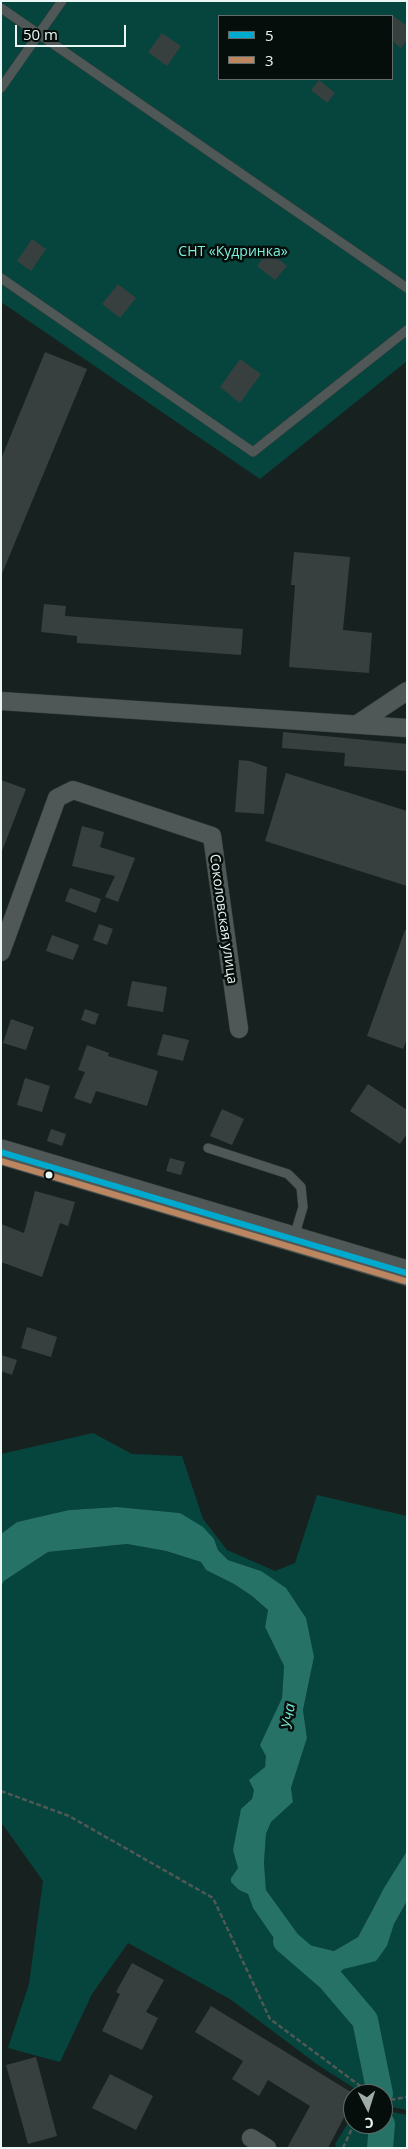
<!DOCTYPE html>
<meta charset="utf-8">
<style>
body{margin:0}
#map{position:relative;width:408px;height:2149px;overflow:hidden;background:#172220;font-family:"Open Sans",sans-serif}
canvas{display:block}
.frame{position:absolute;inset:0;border:2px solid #eaf7f4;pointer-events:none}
.legend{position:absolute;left:218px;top:15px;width:175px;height:65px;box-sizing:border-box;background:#060e0c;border:1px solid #616b69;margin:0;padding:6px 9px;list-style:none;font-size:15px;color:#eaf7f4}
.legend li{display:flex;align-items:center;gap:10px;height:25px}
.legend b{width:25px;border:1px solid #616b69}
.north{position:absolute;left:343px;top:2084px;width:50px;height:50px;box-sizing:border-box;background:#060e0c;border:1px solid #616b69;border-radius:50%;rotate:175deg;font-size:14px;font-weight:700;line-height:20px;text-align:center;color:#eaf7f4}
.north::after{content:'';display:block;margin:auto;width:18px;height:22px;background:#a0acaa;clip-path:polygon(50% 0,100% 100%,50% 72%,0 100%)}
.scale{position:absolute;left:15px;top:25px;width:111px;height:22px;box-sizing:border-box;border:2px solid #eaf7f4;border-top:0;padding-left:6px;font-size:15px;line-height:18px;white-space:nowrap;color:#eaf7f4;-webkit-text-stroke:4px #060e0c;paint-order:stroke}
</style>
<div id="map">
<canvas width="408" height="2149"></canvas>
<div class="frame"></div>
<ul class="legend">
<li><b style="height:6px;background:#00a9ce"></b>5</li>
<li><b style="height:6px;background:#bb8660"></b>3</li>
</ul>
<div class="north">С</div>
<div class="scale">50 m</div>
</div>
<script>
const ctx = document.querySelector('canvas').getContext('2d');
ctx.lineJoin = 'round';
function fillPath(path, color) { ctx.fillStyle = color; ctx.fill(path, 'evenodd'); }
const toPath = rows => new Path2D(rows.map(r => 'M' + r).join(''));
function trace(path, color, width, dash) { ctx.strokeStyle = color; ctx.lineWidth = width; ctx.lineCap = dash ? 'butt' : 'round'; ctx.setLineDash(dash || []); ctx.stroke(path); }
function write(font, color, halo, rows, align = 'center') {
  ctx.font = font + ' "Open Sans",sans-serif'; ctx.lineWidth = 5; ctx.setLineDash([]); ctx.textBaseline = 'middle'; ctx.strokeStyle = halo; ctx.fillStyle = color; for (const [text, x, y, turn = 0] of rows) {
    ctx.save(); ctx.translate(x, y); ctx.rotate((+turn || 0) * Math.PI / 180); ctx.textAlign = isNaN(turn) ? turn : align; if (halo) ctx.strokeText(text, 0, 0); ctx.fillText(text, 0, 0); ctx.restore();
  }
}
const green = toPath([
 [1,1,407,1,407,361,260,479,1,302],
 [219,16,392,16,392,79,219,79],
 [93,1433,132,1454,182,1456,203,1519,227,1550,275,1571,295,1563,317,1495,407,1516,407,1851,374,1906,358,1937,334,1951,305,1944,266,1890,264,1863,266,1834,271,1822,293,1802,291,1788,307,1738,303,1710,314,1657,261,1571,228,1560,218,1550,214,1539,180,1513,117,1507,69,1510,17,1522,1,1534,1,1454],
 [127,1544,166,1551,201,1562,206,1570,234,1584,252,1596,268,1610,265,1627,284,1666,282,1698,274,1716,265,1767,258,1774,254,1790,237,1861,238,1868,231,1878,239,1890,248,1894,253,1908,273,1937,344,1969,376,1960,387,1946,394,1924,407,1901,407,2110,383,2105,383,2094,367,2094,374,2084,361,2022,310,1967,358,2024,373,2084,365,2094,358,2094,357,2090,318,2065,230,1999,128,1943,92,1994,60,2062,8,2048,29,1984,43,1881,1,1822,1,1586,4,1581,48,1552],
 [388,2111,407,2115,407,2148,384,2148],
 [353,2115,353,2124,377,2124,372,2148,337,2148,335,2144]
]);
const water = toPath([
 [117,1507,180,1513,203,1527,214,1539,218,1550,228,1560,261,1571,286,1588,306,1618,314,1657,303,1710,307,1738,291,1788,293,1802,271,1822,266,1834,264,1863,266,1890,305,1944,334,1951,358,1937,384,1888,407,1851,407,1901,394,1924,387,1946,376,1961,344,1969,335,1975,273,1937,253,1908,248,1894,239,1890,231,1882,231,1878,238,1868,233,1850,241,1809,252,1799,254,1790,249,1780,265,1767,266,1756,260,1745,282,1698,284,1666,265,1627,268,1610,252,1596,234,1584,206,1570,201,1562,166,1551,127,1544,48,1552,4,1581,1,1586,1,1534,17,1522,69,1510]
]);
const river = toPath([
 [286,1941,330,1979,365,2020,380,2094],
 [380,2148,382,2124]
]);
const building = toPath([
 [392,15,407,26,407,40,401,48,392,41],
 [162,33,181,46,167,66,148,52],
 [319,80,335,93,327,103,311,90],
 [32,239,46,249,31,271,17,261],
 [269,251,287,266,275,280,257,266],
 [118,284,136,298,120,318,102,304],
 [45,352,87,369,1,576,1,459],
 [240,359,261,374,240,403,220,387],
 [294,552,350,557,343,630,372,633,369,673,289,667,295,585,291,585],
 [44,604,66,606,65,616,243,629,241,655,77,643,77,636,41,632],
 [283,732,407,744,407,771,344,766,345,753,282,748],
 [239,760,250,761,267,767,264,814,235,812],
 [286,773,407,811,407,886,265,841],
 [1,780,26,789,2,851,1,851],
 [82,826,104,832,100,847,135,858,118,902,105,897,115,876,72,866],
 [70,888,101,899,96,913,65,901],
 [99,924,113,929,107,945,93,940],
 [405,930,407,930,407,1039,403,1049,367,1036],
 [52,935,79,945,73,960,46,951],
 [132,981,167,987,163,1012,127,1006],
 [85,1009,99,1014,95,1025,81,1020],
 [11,1019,34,1027,26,1050,3,1043],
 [163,1034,189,1040,183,1061,157,1055],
 [87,1045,109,1053,108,1056,158,1071,147,1106,96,1091,91,1104,74,1098,85,1072,78,1070],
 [25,1078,50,1086,42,1112,17,1105],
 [368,1084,407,1110,407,1134,400,1144,350,1111],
 [222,1109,244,1119,232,1145,210,1136],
 [51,1129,66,1134,62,1146,47,1141],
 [170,1158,185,1162,181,1175,166,1171],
 [35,1191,75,1202,68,1226,60,1223,42,1277,1,1262,1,1224,24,1233],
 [27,1327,57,1337,51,1357,21,1348],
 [1,1355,17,1360,12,1375,1,1371],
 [132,1963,164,1980,146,2012,158,2018,142,2050,102,2031,120,1994,116,1992],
 [211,2006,354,2094,353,2100,328,2148,287,2148,310,2106,268,2080,259,2096,232,2079,243,2061,195,2032],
 [36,2057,57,2136,28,2144,6,2065],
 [110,2074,153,2096,136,2130,92,2108]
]);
const path = toPath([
 [1,1791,69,1816,213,1898,270,2019,371,2094],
 [383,2101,407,2097],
 [343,2148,354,2124]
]);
const lane = toPath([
 [1,8,407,288],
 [1,88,62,1],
 [1,278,253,452,407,330],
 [208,1148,288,1174,301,1187,303,1207,294,1237]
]);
const street = toPath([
 [1,701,407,728],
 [359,723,407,691],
 [1,952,57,798,73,790,212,836,239,1029],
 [251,2138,267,2148]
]);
const secondary = toPath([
 [1,1152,407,1273]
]);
const bus1 = toPath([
 [1,1152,407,1273]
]);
const bus2 = toPath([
 [1,1161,405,1281]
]);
const markers = [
 [49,1175,4.5,"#eaf7f4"]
];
const parkNames = [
 ["СНТ «Кудринка»",233,252]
];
const streetNames = [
 ["Соколовская улица",223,919,82]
];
const waterNames = [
 ["Уча",289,1716,-82]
];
fillPath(green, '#06453d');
fillPath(water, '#267267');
trace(river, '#267267', 26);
fillPath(building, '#37403e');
trace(lane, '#353e3c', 10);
trace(street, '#353e3c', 19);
trace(secondary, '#353e3c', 26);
trace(path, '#505856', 2.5, [5, 2.5]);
trace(lane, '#4f5856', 9);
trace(street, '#4f5856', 18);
trace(secondary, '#4f5856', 25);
trace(bus1, '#00a9ce', 6);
trace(bus2, '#bb8660', 6);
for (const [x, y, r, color] of markers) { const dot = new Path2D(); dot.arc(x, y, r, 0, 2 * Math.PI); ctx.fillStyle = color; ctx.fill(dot); trace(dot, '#060e0c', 2); }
write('14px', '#7cf1dd', '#060e0c', parkNames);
write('14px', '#eaf7f4', '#060e0c', streetNames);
write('italic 15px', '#72e8d4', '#060e0c', waterNames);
</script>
